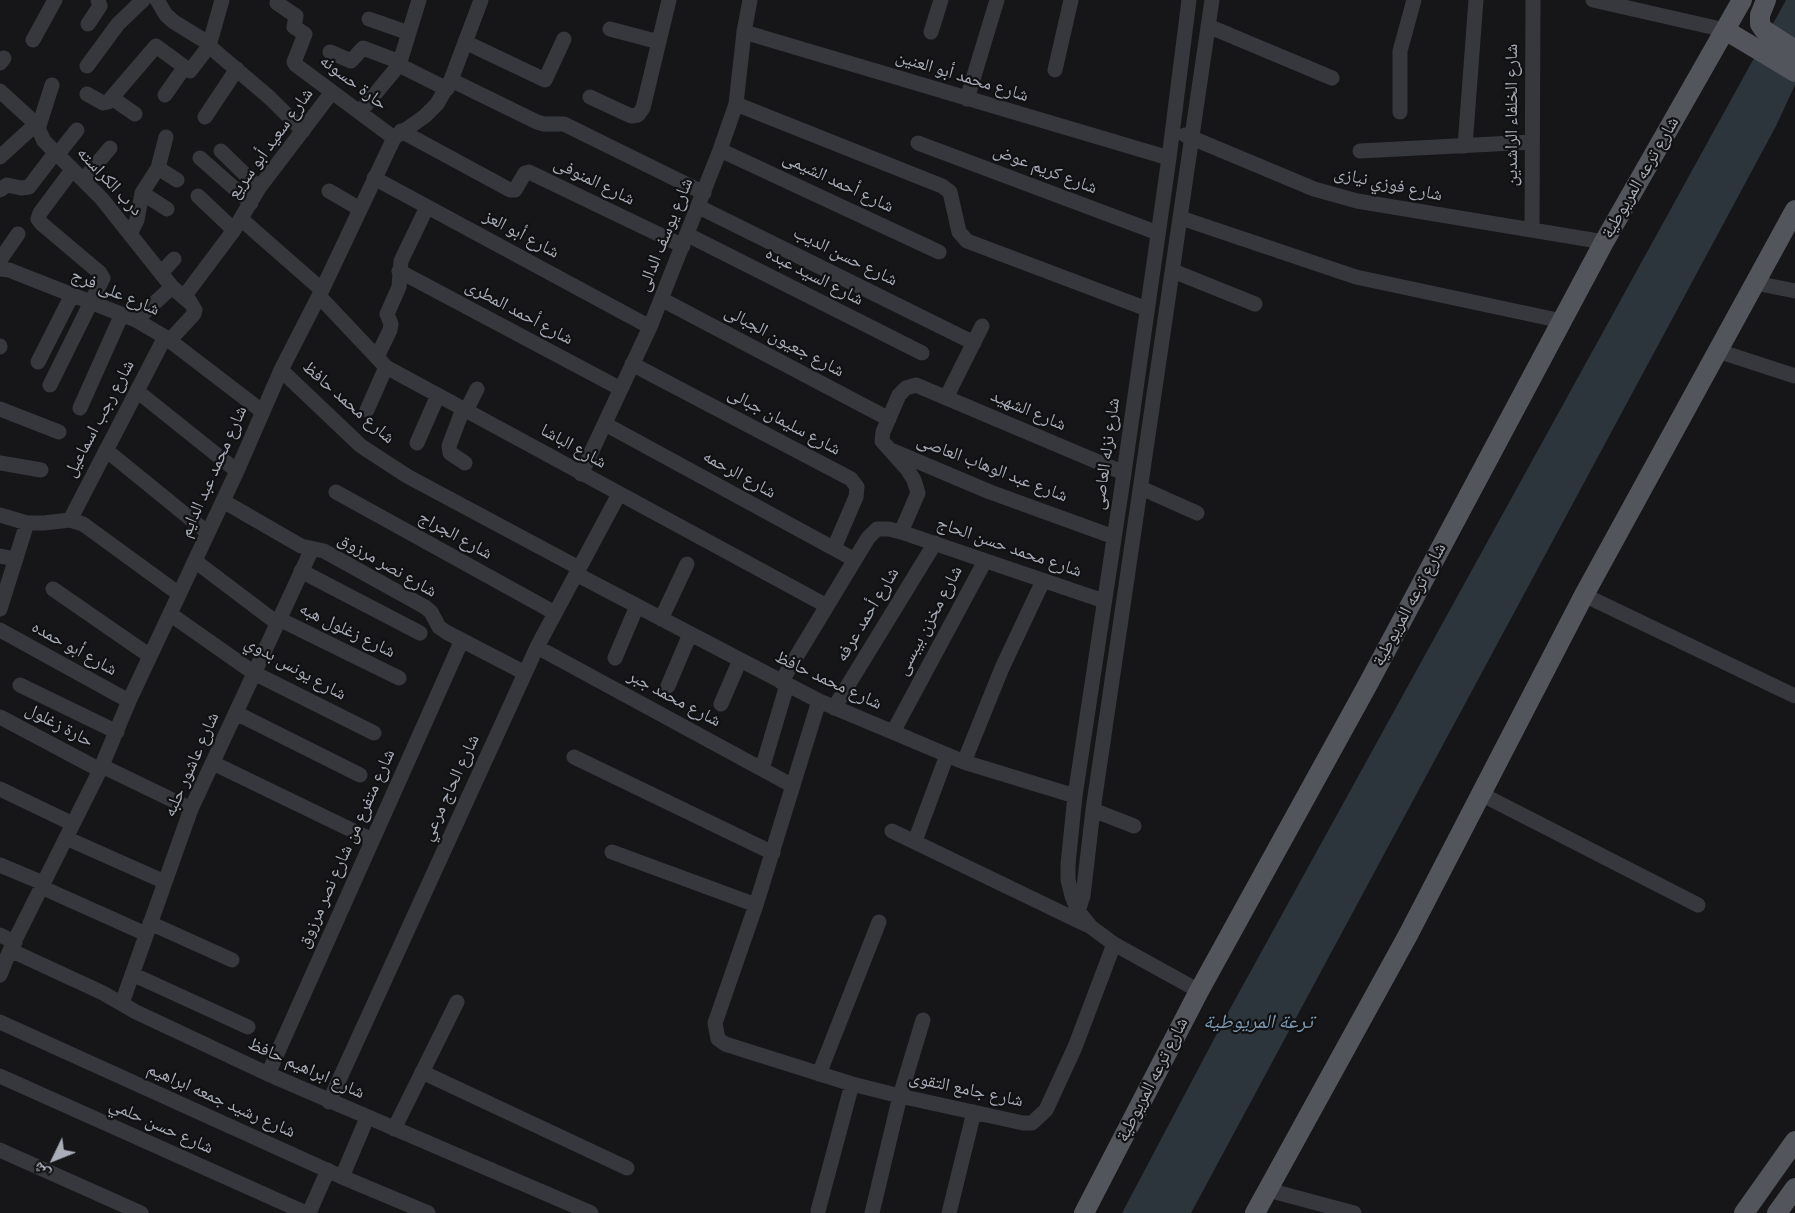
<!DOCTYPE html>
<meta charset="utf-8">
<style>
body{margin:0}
#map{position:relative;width:1795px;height:1213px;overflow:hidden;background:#161618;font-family:"Titillium Web","Noto Naskh Arabic",sans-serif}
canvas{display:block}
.north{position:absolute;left:24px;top:1129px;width:60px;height:60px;-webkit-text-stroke:4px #111113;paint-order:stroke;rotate:227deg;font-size:16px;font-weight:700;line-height:24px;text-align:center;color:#a8adb8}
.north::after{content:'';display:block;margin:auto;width:21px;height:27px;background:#a8adb8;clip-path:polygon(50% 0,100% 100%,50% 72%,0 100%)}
</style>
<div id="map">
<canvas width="1795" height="1213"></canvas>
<div class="north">ش</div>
</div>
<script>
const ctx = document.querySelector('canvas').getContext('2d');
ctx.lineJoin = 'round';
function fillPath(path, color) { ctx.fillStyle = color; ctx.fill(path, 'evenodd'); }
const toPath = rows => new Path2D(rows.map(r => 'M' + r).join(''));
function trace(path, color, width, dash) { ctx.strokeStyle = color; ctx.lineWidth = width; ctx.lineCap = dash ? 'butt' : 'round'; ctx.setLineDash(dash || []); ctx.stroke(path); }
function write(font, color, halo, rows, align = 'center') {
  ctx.font = font + ' "Titillium Web","Noto Naskh Arabic",sans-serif'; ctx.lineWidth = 4.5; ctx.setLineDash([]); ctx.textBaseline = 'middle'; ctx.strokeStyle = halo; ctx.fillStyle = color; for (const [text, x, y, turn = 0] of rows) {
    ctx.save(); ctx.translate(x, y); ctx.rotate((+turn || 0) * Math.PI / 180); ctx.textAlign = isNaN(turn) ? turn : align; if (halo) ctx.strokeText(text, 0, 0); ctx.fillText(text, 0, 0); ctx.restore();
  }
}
const water = toPath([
 [1786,0,1795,0,1795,85,1776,126,1191,1213,1122,1213,1231,1007]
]);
const minor = toPath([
 [157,0,166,15,174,22,210,44],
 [1189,0,1169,158,1124,473,1075,796,1068,864,1068,880,1072,896,1078,911,1091,927,1114,944,1199,991],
 [1593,0,1725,30],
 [277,3,296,16,294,27,305,34,294,62,296,65,394,138],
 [369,19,409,33],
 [88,24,100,6,98,0],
 [1208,26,1332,78],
 [610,29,659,42],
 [744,32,1169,158],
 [931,32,941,0],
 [33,40,55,0],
 [465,42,545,80,564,39],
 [209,46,270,98,303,131],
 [330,52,351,61,363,48,400,62],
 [0,63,4,58],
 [399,65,447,89],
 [87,66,118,24,143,0],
 [1055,70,1071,0],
 [451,80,537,122,544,124,564,124,704,193],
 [0,91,36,124,44,141,102,199,172,287,188,301],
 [87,94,103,103,108,102,156,46,190,71,209,46,222,0],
 [165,95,184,68],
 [590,97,631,116,638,115,643,108,669,0],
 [112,98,135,114],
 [967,99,997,0],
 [736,104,942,186,950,192,959,232,967,241,1147,309],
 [360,112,399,65,419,0],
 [1400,112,1400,51,1414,0],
 [205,117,237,69],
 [38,129,52,85],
 [401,131,510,190,515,190,525,173,529,172,683,246],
 [1185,135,1314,189,1357,201,1604,242],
 [918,143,1158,233],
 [1465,146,1476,0],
 [720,150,939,252],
 [221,151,259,188],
 [1360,151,1532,142],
 [57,155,77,130],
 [0,157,36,124],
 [200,158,251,203],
 [158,168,177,180],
 [374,178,650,327],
 [83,180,110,148],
 [0,190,7,185,21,188,29,187,55,153],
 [329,191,360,209],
 [142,193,167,209],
 [198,196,234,230],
 [699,207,974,343],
 [1181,218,1356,277,1562,321],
 [241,219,322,290],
 [1532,230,1533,0],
 [130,234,137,220,142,193,158,168,166,137],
 [688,235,922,353],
 [0,260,18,234],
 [0,269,9,270,136,320,165,337,263,412],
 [399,271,621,389],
 [1173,271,1255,304],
 [161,273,174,259],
 [1755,283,1795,291],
 [319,296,386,367,827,606],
 [661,299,889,419],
 [136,320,172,287],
 [170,340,194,314,195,310,186,295,189,290,234,230,259,188,332,92],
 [0,346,0,347],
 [1718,351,1795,376],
 [377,357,390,330,391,324,387,314,399,287,401,261,427,207],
 [38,362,72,295],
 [632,364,851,479,857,487,856,497,834,548],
 [281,370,361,446,407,476,579,568],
 [50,385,103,278,100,273,42,224,38,219,40,213,72,170],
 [137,391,237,471],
 [946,398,982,326],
 [80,408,122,314],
 [0,409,59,432],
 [463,409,449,446,450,453,465,463],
 [367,410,386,367],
 [466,411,477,389],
 [605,424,855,560],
 [417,443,438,395],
 [106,450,208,533],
 [893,451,990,492,1114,537],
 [0,463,41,470],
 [581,474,650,327,720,150,736,104,744,32,750,0],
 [1141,488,1197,513],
 [336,492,555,613],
 [223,501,301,546,324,551,425,607,431,612,439,627,446,632,525,673],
 [0,515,27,523,44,523,70,520,83,524,179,594],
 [70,520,165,337],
 [901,532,918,493,914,480,907,469,882,441,883,432,899,395,906,388,916,385,1124,473],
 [0,556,16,559],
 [195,561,277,623],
 [301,571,420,633],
 [576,574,819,701,964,762,1075,796],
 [53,589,150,656],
 [1584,595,1795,696],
 [0,609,27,523],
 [170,614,254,673,374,733],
 [279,619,399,678],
 [661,619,687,564],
 [0,630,129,701],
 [537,647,793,786],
 [615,658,637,606],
 [781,682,868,538,877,529,889,529,901,532,1104,601],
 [20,685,117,732],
 [668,686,690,634],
 [819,701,756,905,715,1023,718,1039,725,1044,852,1084,900,1096,1023,1123,1032,1123,1046,1110,1075,1047,1114,944],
 [721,704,740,660],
 [834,708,935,543],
 [236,713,360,775],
 [0,717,100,770],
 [893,732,985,561],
 [574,757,773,853],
 [964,762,1002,668,1043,581],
 [213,763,372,840],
 [102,766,191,809],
 [762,769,787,685],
 [0,789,73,824],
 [1481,794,1698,905],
 [1093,810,1134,826],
 [892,831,1087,925],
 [66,838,165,882],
 [915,841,947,755],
 [612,852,756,905],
 [0,865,43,883],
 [41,887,146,934],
 [1078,911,1083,896,1093,810,1212,0],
 [150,923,232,960],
 [0,935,15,942],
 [10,950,103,993,136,1012,268,1074,591,1213],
 [132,974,248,1027],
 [0,975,10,950,100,770,129,701,237,471,281,370,322,290,394,138,425,116,437,104,451,80,481,0],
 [122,1003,191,809,312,549],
 [0,1022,342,1177,428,1213],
 [422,1072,627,1168],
 [268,1074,462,640],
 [819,1074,879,922],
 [0,1076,306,1213],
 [329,1102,537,647,619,494],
 [394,1129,457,1002],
 [0,1150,141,1213],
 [342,1177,367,1118],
 [1268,1190,1354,1213],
 [818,1211,852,1084],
 [309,1213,328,1170],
 [872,1213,900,1096,923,1020],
 [949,1213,974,1112]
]);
const major = toPath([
 [1766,0,1760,15,1760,24,1764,30,1795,50],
 [1725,30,1795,72],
 [1084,1213,1199,991,1367,686,1604,242,1742,0],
 [1255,1213,1408,935,1584,595,1795,210],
 [1744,1213,1795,1141],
 [1777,1213,1795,1188]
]);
const streetNames = [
 ["شارع محمد أبو العنين",962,77,17],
 ["حارة حسونه",353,83,37],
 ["شارع الخلفاء الراشدين",1513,115,-90],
 ["شارع سعيد أبو سريع",271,144,-54],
 ["شارع كريم عوض",1045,170,21],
 ["شارع ترعه المريوطية",1641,178,-60],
 ["درب الكراسته",109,182,47],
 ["شارع المنوفى",594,182,26],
 ["شارع أحمد الشيمى",838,183,25],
 ["شارع فوزي نيازى",1388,185,12],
 ["شارع أبو العز",521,235,28],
 ["شارع يوسف الدالى",666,235,-68],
 ["شارع حسن الديب",845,257,26],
 ["شارع السيد عبده",814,277,27],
 ["شارع على فرج",115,293,23],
 ["شارع أحمد المطرى",519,313,28],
 ["شارع جعيون الجبالى",784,342,28],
 ["شارع محمد حافظ",348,403,41],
 ["شارع الشهيد",1028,411,23],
 ["شارع رجب اسماعيل",100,419,-62],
 ["شارع سليمان جبالى",784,422,28],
 ["شارع الباشا",573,447,29],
 ["شارع نزله العاصى",1107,454,-82],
 ["شارع عبد الوهاب العاصى",992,469,21],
 ["شارع محمد عبد الدايم",214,472,-66],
 ["شارع الرحمه",739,475,29],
 ["شارع الجراج",455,536,29],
 ["شارع محمد حسن الحاج",1009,548,19],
 ["شارع نصر مرزوق",387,566,30],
 ["شارع ترعه المريوطية",1410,605,-62],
 ["شارع أحمد عرفه",868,615,-59],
 ["شارع مخزن بيبسى",930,621,-62],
 ["شارع زغلول هبه",347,631,26],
 ["شارع أبو حمده",74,649,29],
 ["شارع يونس بدوي",295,669,29],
 ["شارع محمد حافظ",828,681,25],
 ["شارع محمد جبر",674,699,28],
 ["حارة زغلول",59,726,28],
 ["شارع عاشور حلبه",192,765,-66],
 ["شارع الحاج مرعي",451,788,-65],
 ["شارع متفرع من شارع نصر مرزوق",347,849,-66],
 ["شارع ابراهيم حافظ",306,1069,24],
 ["شارع ترعه المريوطية",1153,1080,-63],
 ["شارع جامع التقوى",966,1090,12],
 ["شارع رشيد جمعه ابراهيم",221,1101,24],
 ["شارع حسن حلمي",161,1127,24]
];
const waterNames = [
 ["ترعة المريوطية",1258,1023]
];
fillPath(water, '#2c353c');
trace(minor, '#37383d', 15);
trace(major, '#53555c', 20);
write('18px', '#a8adb8', '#111113', streetNames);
write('italic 20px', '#7f9bb3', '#111113', waterNames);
</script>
